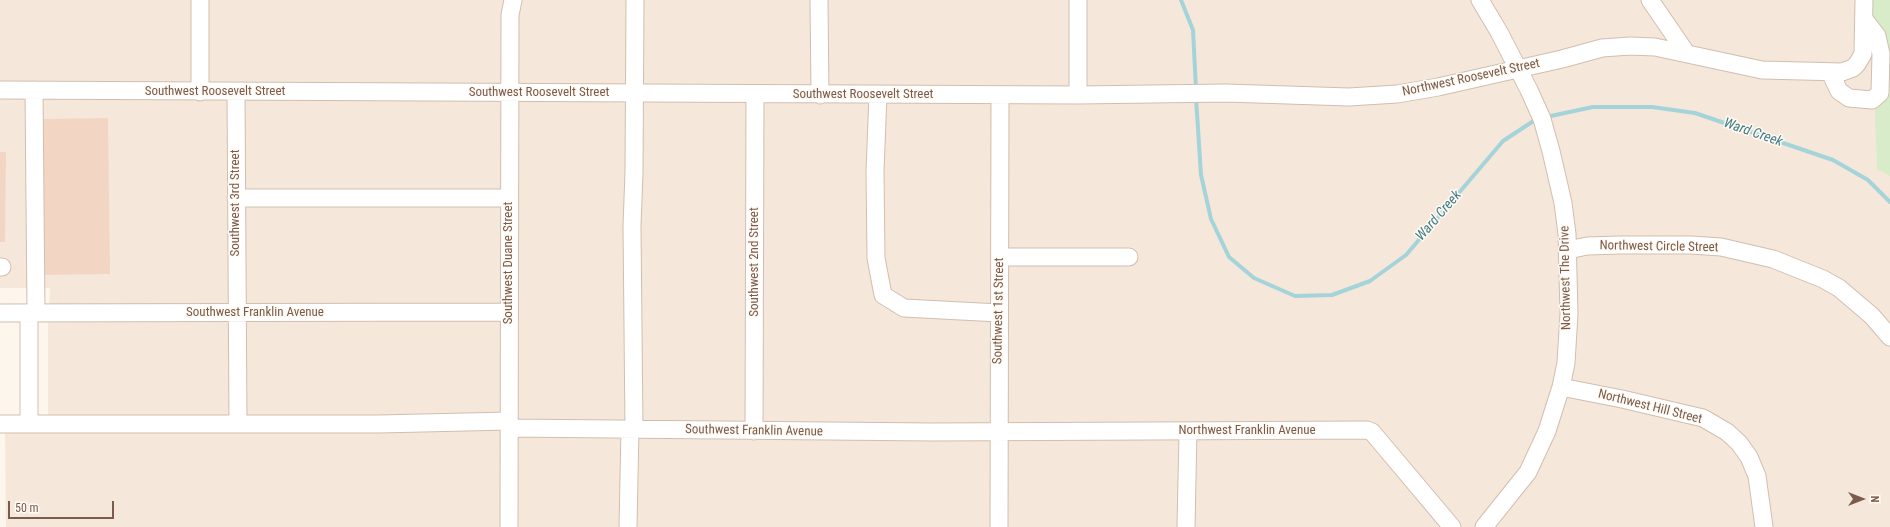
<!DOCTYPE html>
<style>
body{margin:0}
#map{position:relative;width:1890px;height:527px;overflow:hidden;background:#fdf6ec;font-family:"Roboto Condensed",sans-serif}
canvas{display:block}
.north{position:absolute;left:1842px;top:479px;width:40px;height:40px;-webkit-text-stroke:3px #fffaf3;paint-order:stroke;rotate:90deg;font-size:11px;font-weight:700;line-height:16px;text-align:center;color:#7a5c4d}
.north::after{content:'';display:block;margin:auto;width:14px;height:18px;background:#7a5c4d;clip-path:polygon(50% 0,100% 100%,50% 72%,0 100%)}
.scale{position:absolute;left:8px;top:501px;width:106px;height:18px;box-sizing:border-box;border:2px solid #7a5c4d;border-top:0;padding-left:5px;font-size:12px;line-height:14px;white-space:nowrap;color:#7a5c4d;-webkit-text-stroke:3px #fffaf3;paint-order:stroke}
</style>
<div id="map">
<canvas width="1890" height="527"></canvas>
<div class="north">N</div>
<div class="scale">50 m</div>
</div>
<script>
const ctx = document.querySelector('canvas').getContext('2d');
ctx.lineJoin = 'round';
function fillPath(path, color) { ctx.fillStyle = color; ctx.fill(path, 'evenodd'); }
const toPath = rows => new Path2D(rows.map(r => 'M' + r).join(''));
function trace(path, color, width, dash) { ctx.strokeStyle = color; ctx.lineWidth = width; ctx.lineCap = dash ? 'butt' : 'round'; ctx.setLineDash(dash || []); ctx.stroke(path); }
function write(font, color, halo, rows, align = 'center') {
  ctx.font = font + ' "Roboto Condensed",sans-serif'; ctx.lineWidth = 3; ctx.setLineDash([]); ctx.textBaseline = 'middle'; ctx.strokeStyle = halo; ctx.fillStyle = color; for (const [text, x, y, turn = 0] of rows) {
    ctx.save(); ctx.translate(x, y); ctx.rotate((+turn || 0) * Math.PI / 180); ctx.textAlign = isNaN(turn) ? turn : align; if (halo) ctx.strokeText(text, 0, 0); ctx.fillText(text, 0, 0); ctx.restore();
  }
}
const residential = toPath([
 [0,0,1890,0,1890,527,6,527,5,430,48,428,48,325,50,288,0,288]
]);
const green = toPath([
 [1871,0,1890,0,1890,176,1877,169]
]);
const stream = toPath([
 [1181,0,1193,30,1196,89],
 [1196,98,1201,175,1211,219,1229,257,1254,278,1295,296,1332,295,1370,281,1406,255,1503,141,1538,118],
 [1546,117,1593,107,1652,107,1695,113,1833,160,1868,180,1890,202]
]);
const building = toPath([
 [108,118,110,274,44,275,42,119],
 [0,152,6,152,5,242,0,242]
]);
const minor = toPath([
 [819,0,820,95],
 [1078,0,1078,95],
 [1480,0,1499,32,1529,90,1542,119,1551,151,1563,203,1567,234,1569,314,1566,363,1561,387,1547,431,1528,472,1484,527],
 [1650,0,1687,54],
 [1830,72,1839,91,1849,98,1872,100,1880,93,1881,54,1877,36,1864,19],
 [0,90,1078,95,1226,93,1349,97,1397,94,1438,87,1562,59,1602,48,1630,46,1655,47,1762,70,1842,72,1853,68,1857,64,1863,54,1864,0],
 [34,90,36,313],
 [200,92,200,0],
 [236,92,238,424],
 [878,95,875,171,876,258,883,295,904,308,999,313],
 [236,198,509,198],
 [1568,250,1587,246,1621,245,1691,245,1721,247,1773,259,1823,279,1839,288,1872,316,1890,337],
 [1000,257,1129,257],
 [0,267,2,267],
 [0,313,509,312],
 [1561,387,1622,399,1703,418,1727,432,1739,443,1749,457,1757,476,1764,527],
 [0,424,25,424,29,420,29,313],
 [25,424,379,424,509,421],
 [509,428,933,432,1367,430,1372,432,1452,527],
 [634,429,632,226,634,172,635,0],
 [754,431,755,94],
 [509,527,510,15,513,0],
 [628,527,630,429],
 [999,527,1000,95],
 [1186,527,1188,431]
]);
const streetNames = [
 ["Northwest Roosevelt Street",1471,78,-12],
 ["Southwest Roosevelt Street",215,92],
 ["Southwest Roosevelt Street",539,93],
 ["Southwest Roosevelt Street",863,95],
 ["Southwest 3rd Street",236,203,-90],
 ["Northwest Circle Street",1659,247,1],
 ["Southwest 2nd Street",755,262,-90],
 ["Southwest Duane Street",509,263,-90],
 ["Northwest The Drive",1566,278,-91],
 ["Southwest 1st Street",999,311,-89],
 ["Southwest Franklin Avenue",255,313],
 ["Northwest Hill Street",1650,407,14],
 ["Southwest Franklin Avenue",754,431,1],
 ["Northwest Franklin Avenue",1247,431]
];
const waterNames = [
 ["Ward Creek",1753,133,19],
 ["Ward Creek",1439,216,-49]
];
fillPath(residential, '#f5e8da');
fillPath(green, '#d8ecc9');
trace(stream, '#a5d3da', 4);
fillPath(building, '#f3d5c3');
trace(minor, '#d1beb0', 19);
trace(minor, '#fff', 17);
write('13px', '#7a5c4d', '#fffaf3', streetNames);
write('italic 14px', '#437c86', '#fffaf3', waterNames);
</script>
